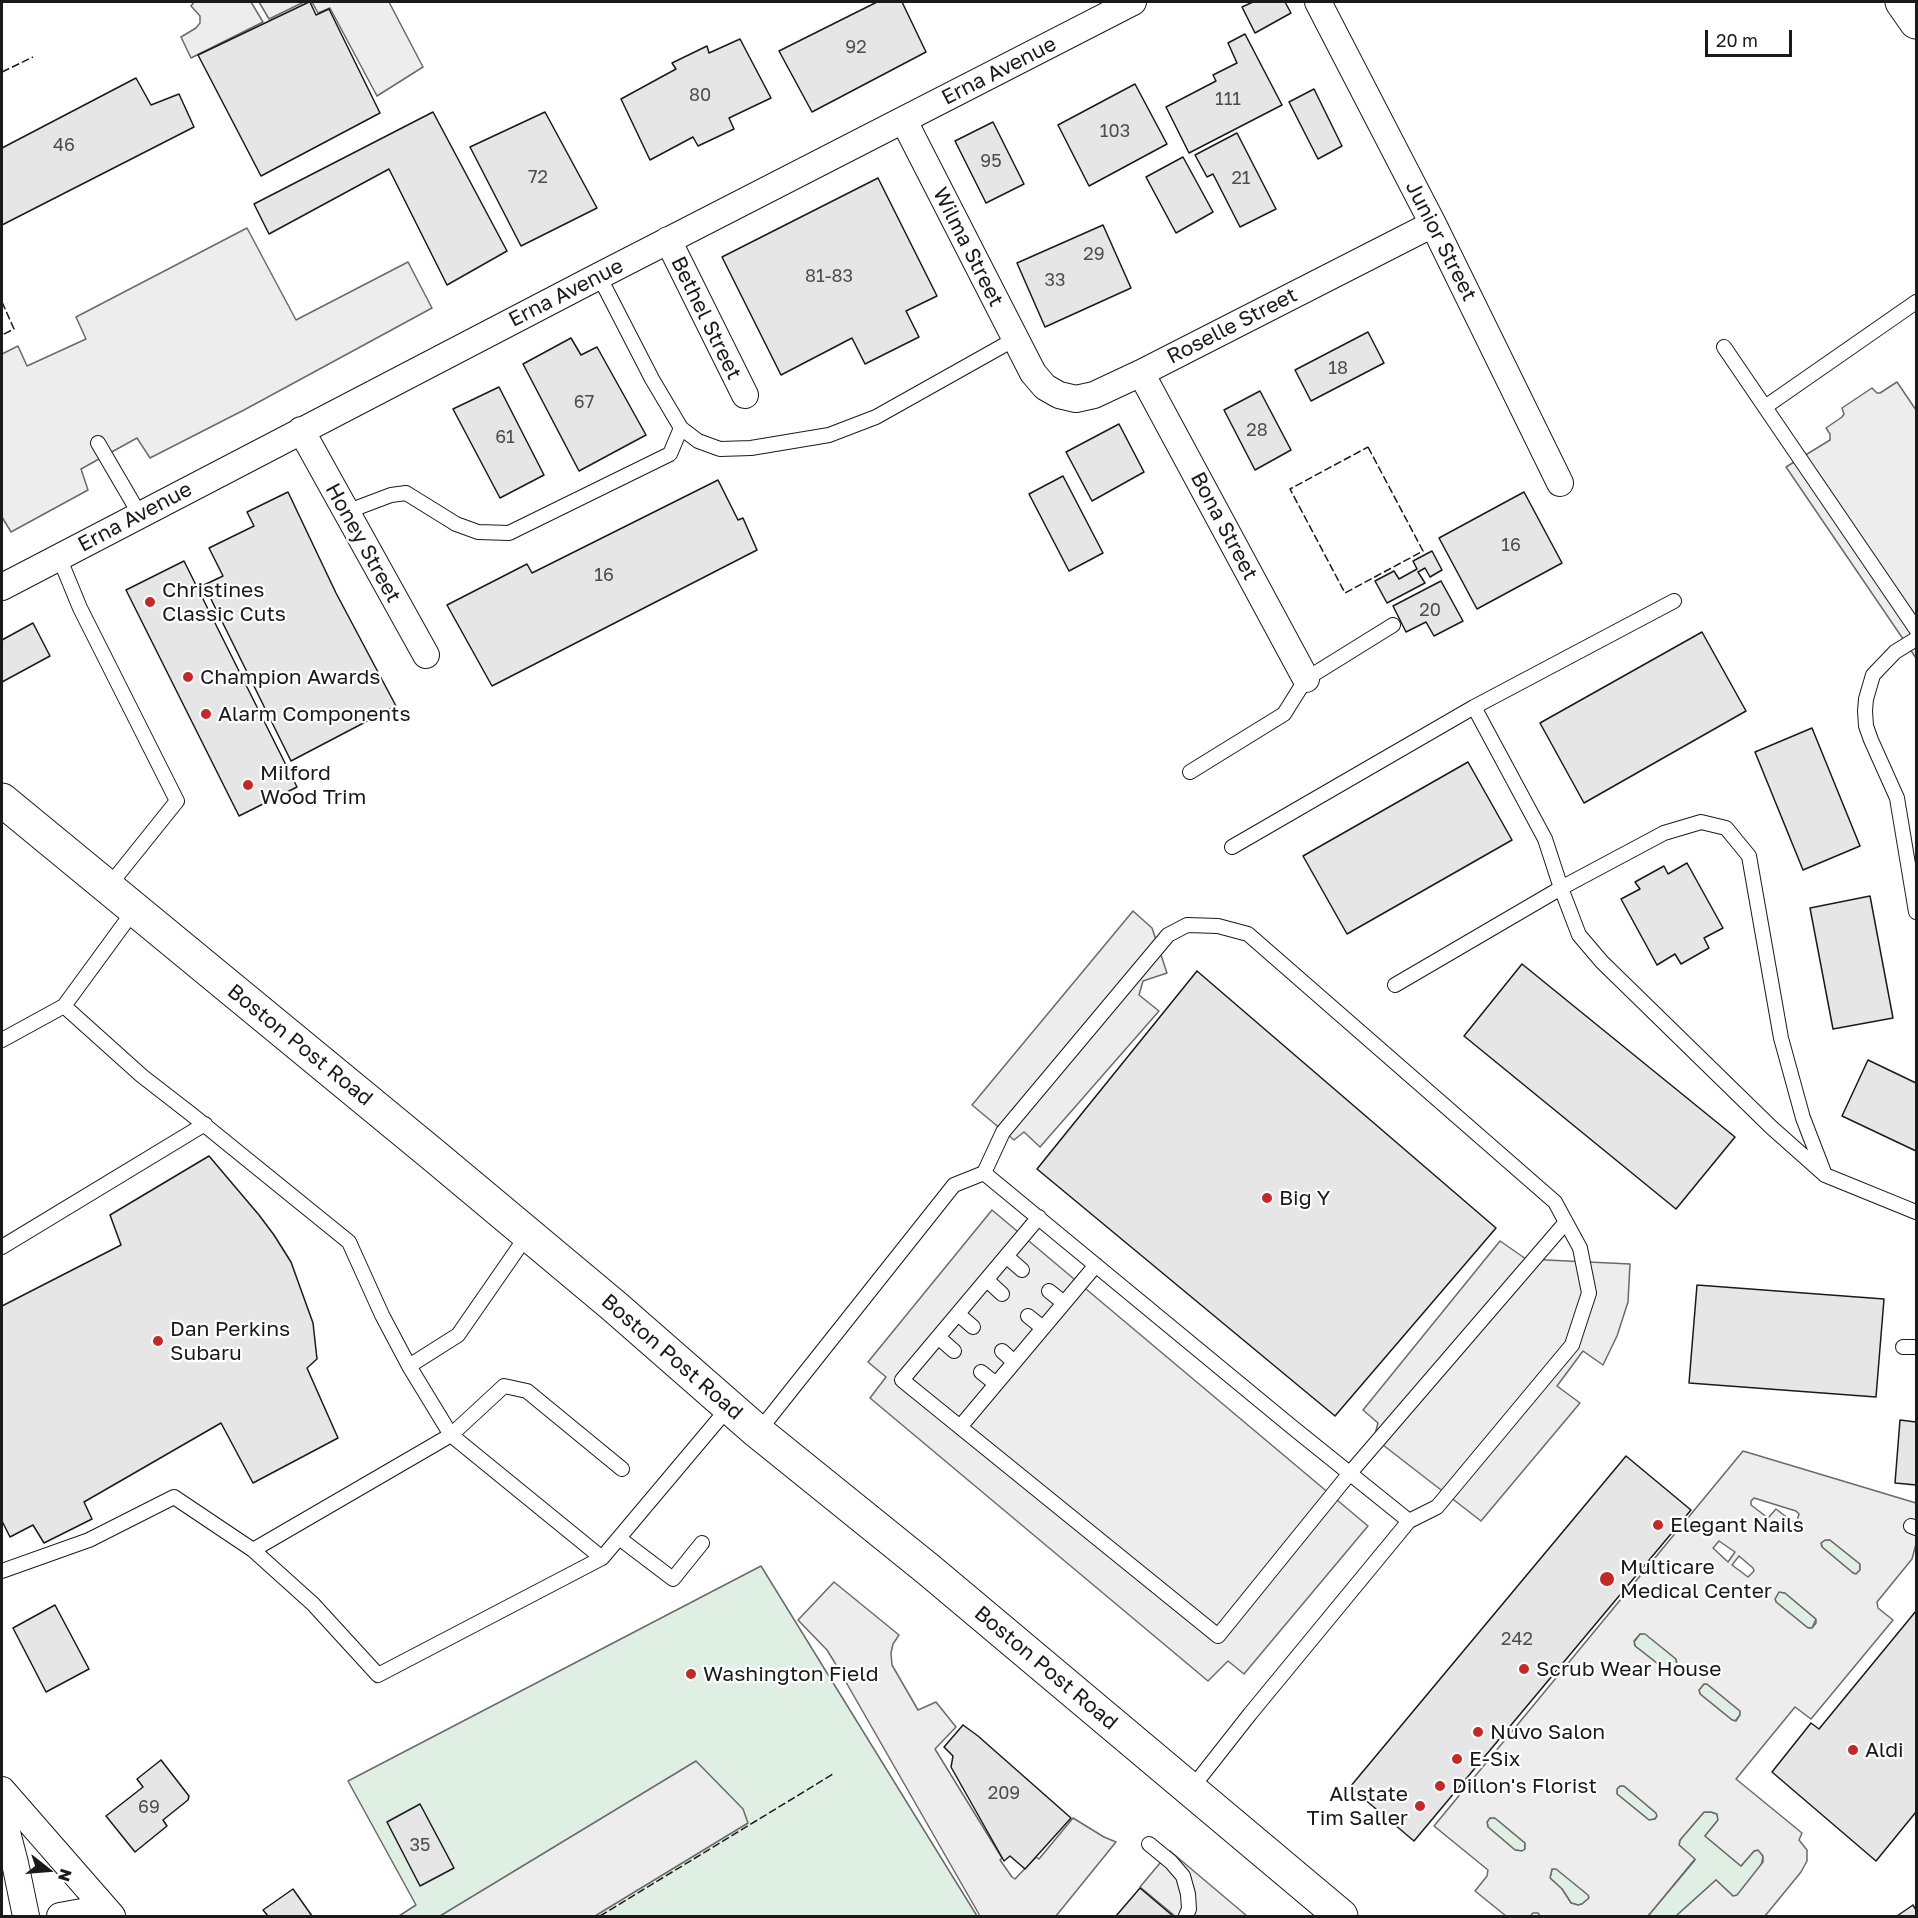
<!DOCTYPE html>
<style>
body{margin:0}
#map{position:relative;width:1918px;height:1918px;overflow:hidden;background:#fff;font-family:"Golos Text",sans-serif}
canvas{display:block}
.frame{position:absolute;inset:0;border:3px solid #1a1a1a;pointer-events:none}
.north{position:absolute;left:18px;top:1840px;width:60px;height:60px;-webkit-text-stroke:4px #fff;paint-order:stroke;rotate:107deg;font-size:16px;font-weight:700;line-height:24px;text-align:center;color:#1a1a1a}
.north::after{content:'';display:block;margin:auto;width:21px;height:27px;background:#1a1a1a;clip-path:polygon(50% 0,100% 100%,50% 72%,0 100%)}
.scale{position:absolute;left:1705px;top:30px;width:87px;height:27px;box-sizing:border-box;border:3px solid #1a1a1a;border-top:0;padding-left:8px;font-size:18px;line-height:21px;white-space:nowrap;color:#1a1a1a;-webkit-text-stroke:4px #fff;paint-order:stroke}
</style>
<div id="map">
<canvas width="1918" height="1918"></canvas>
<div class="frame"></div>
<div class="north">N</div>
<div class="scale">20 m</div>
</div>
<script>
const ctx = document.querySelector('canvas').getContext('2d');
ctx.lineJoin = 'round';
function fillPath(path, color) { ctx.fillStyle = color; ctx.fill(path, 'evenodd'); }
const toPath = rows => new Path2D(rows.map(r => 'M' + r).join(''));
function trace(path, color, width, dash) { ctx.strokeStyle = color; ctx.lineWidth = width; ctx.lineCap = dash ? 'butt' : 'round'; ctx.setLineDash(dash || []); ctx.stroke(path); }
function write(font, color, halo, rows, align = 'center') {
  ctx.font = font + ' "Golos Text",sans-serif'; ctx.lineWidth = 4.5; ctx.setLineDash([]); ctx.textBaseline = 'middle'; ctx.strokeStyle = halo; ctx.fillStyle = color; for (const [text, x, y, turn = 0] of rows) {
    ctx.save(); ctx.translate(x, y); ctx.rotate((+turn || 0) * Math.PI / 180); ctx.textAlign = isNaN(turn) ? turn : align; if (halo) ctx.strokeText(text, 0, 0); ctx.fillText(text, 0, 0); ctx.restore();
  }
}
const green = toPath([
 [1825,1540,1830,1540,1860,1564,1860,1570,1856,1574,1853,1573,1822,1547,1821,1543,1825,1540],
 [761,1566,977,1916,399,1916,416,1905,348,1781,761,1566],
 [1779,1592,1785,1593,1816,1619,1812,1628,1808,1628,1776,1602,1775,1599,1779,1592],
 [1645,1633,1676,1659,1677,1664,1671,1671,1667,1671,1635,1646,1634,1642,1640,1634,1645,1633],
 [1704,1684,1707,1684,1740,1711,1740,1715,1735,1721,1732,1720,1700,1694,1699,1690,1704,1684],
 [1620,1786,1624,1786,1656,1813,1657,1816,1655,1819,1649,1820,1617,1794,1617,1789,1620,1786],
 [1704,1812,1711,1812,1717,1814,1718,1820,1705,1836,1741,1866,1754,1851,1759,1850,1763,1857,1761,1866,1737,1896,1733,1896,1716,1880,1676,1916,1648,1916,1695,1860,1679,1845,1680,1840,1704,1812],
 [1490,1818,1495,1818,1525,1843,1525,1849,1522,1851,1515,1850,1488,1827,1487,1822,1490,1818],
 [1556,1868,1589,1895,1589,1898,1582,1904,1578,1905,1571,1903,1562,1889,1550,1878,1552,1869,1556,1868]
]);
const parking = toPath([
 [194,2,251,2,263,22,191,58,181,37,196,28,200,23,200,16,191,6,194,2],
 [259,2,304,2,269,19,259,2],
 [312,2,389,2,423,67,377,96,330,8,318,13,312,2],
 [247,228,296,320,408,262,432,308,244,410,150,458,137,438,81,469,88,490,11,532,2,517,2,354,18,346,27,366,86,339,76,317,247,228],
 [1897,382,1916,410,1916,658,1786,467,1830,440,1830,434,1826,428,1842,417,1844,414,1842,408,1872,388,1877,393,1880,393,1897,382],
 [1133,911,1152,928,1167,973,1143,981,1139,995,1159,1011,1040,1147,1024,1132,1014,1140,972,1105,1133,911],
 [992,1210,1368,1526,1244,1674,1228,1661,1208,1681,870,1398,886,1377,868,1362,992,1210],
 [1500,1241,1526,1259,1630,1264,1628,1302,1617,1336,1603,1365,1583,1351,1557,1386,1580,1403,1481,1521,1374,1438,1378,1423,1363,1410,1500,1241],
 [1743,1451,1916,1503,1916,1544,1912,1559,1877,1602,1878,1608,1893,1620,1811,1719,1795,1707,1736,1779,1802,1833,1799,1840,1807,1850,1807,1861,1801,1872,1765,1916,1676,1916,1716,1880,1733,1896,1737,1895,1763,1862,1763,1856,1758,1850,1754,1851,1741,1866,1705,1836,1718,1820,1717,1814,1711,1812,1704,1812,1680,1840,1679,1845,1695,1859,1648,1916,1540,1916,1538,1913,1533,1913,1530,1916,1506,1916,1475,1891,1487,1876,1488,1870,1434,1826,1743,1451],
 [1754,1498,1796,1511,1799,1514,1797,1521,1793,1522,1776,1509,1768,1518,1751,1505,1751,1501,1754,1498],
 [1825,1540,1830,1540,1860,1564,1860,1570,1856,1574,1853,1573,1822,1547,1821,1543,1825,1540],
 [1719,1541,1735,1552,1728,1562,1713,1548,1719,1541],
 [1739,1556,1753,1568,1754,1571,1748,1577,1732,1565,1739,1556],
 [1779,1592,1785,1593,1816,1619,1816,1623,1812,1628,1808,1628,1776,1602,1775,1599,1779,1592],
 [1640,1634,1645,1634,1676,1659,1677,1664,1671,1671,1667,1671,1635,1646,1634,1641,1640,1634],
 [1704,1684,1707,1684,1740,1711,1740,1715,1736,1721,1732,1720,1700,1694,1699,1690,1704,1684],
 [1620,1786,1624,1786,1656,1813,1657,1816,1655,1819,1649,1820,1617,1794,1617,1789,1620,1786],
 [1490,1818,1495,1818,1525,1843,1525,1849,1522,1851,1515,1850,1488,1827,1487,1822,1490,1818],
 [1552,1869,1556,1869,1588,1895,1589,1898,1582,1904,1578,1905,1571,1903,1562,1889,1550,1878,1552,1869],
 [834,1582,899,1635,893,1644,891,1653,892,1665,918,1710,936,1702,956,1727,935,1749,1002,1858,1000,1860,1012,1877,1015,1879,1036,1857,1039,1859,1073,1818,1104,1837,1116,1842,1056,1916,980,1916,835,1663,827,1650,798,1620,834,1582],
 [696,1761,743,1809,748,1823,595,1916,440,1916,696,1761],
 [1170,1851,1247,1916,1175,1916,1140,1887,1170,1851]
]);
const building = toPath([
 [309,2,310,2,316,15,329,9,380,113,261,176,198,55,309,2],
 [877,2,902,2,926,52,812,112,779,51,877,2],
 [1253,2,1285,2,1291,13,1255,33,1242,7,1253,2],
 [1245,34,1282,105,1189,153,1166,107,1216,81,1213,75,1237,63,1228,43,1245,34],
 [740,39,771,98,729,118,734,129,698,146,693,137,650,160,621,99,676,69,672,63,707,46,709,53,740,39],
 [136,78,151,105,179,94,194,127,2,225,2,148,136,78],
 [1135,84,1167,144,1089,186,1058,125,1135,84],
 [1314,89,1342,146,1318,159,1289,102,1314,89],
 [433,112,507,251,447,285,389,169,269,234,254,204,433,112],
 [545,112,597,208,521,246,470,147,545,112],
 [993,122,1024,184,986,203,955,141,993,122],
 [1237,133,1276,209,1240,227,1213,174,1207,177,1195,155,1237,133],
 [1183,157,1213,212,1176,233,1146,177,1183,157],
 [878,178,937,296,906,311,919,337,865,364,852,338,781,375,722,257,878,178],
 [1103,225,1131,288,1045,327,1017,263,1103,225],
 [1368,332,1384,363,1311,401,1295,370,1368,332],
 [571,338,581,355,597,347,646,435,579,471,523,364,571,338],
 [499,387,544,475,500,498,453,409,499,387],
 [1260,391,1291,450,1255,470,1224,410,1260,391],
 [1119,424,1144,472,1092,501,1066,452,1119,424],
 [1063,476,1103,553,1069,571,1029,494,1063,476],
 [718,480,738,520,743,518,757,550,492,686,447,605,527,564,532,573,718,480],
 [288,492,336,593,396,706,291,761,204,585,223,576,209,548,254,526,247,512,288,492],
 [1524,492,1562,563,1477,609,1439,538,1524,492],
 [1432,551,1442,570,1430,577,1425,568,1418,572,1425,583,1387,603,1375,581,1394,571,1399,579,1417,569,1413,561,1432,551],
 [184,561,297,787,239,816,126,590,184,561],
 [1441,581,1463,621,1434,636,1426,622,1406,632,1393,606,1441,581],
 [33,623,50,656,2,682,2,640,33,623],
 [1702,632,1746,711,1584,803,1540,723,1702,632],
 [1812,728,1860,846,1803,870,1755,752,1812,728],
 [1468,762,1512,840,1347,934,1303,856,1468,762],
 [1687,863,1723,928,1704,938,1709,948,1681,964,1675,954,1657,965,1621,899,1640,889,1635,882,1664,866,1668,874,1687,863],
 [1870,896,1893,1018,1833,1029,1810,908,1870,896],
 [1522,964,1735,1137,1676,1209,1464,1036,1522,964],
 [1197,971,1496,1228,1335,1416,1037,1169,1197,971],
 [1868,1060,1916,1083,1916,1151,1842,1116,1868,1060],
 [209,1156,259,1215,274,1235,291,1262,313,1323,317,1359,307,1368,338,1438,253,1483,221,1423,84,1502,92,1519,44,1543,33,1525,10,1537,2,1521,2,1306,121,1245,110,1215,209,1156],
 [1697,1285,1884,1299,1876,1397,1689,1383,1697,1285],
 [1900,1420,1916,1422,1916,1485,1895,1483,1900,1420],
 [1626,1456,1691,1510,1414,1841,1350,1787,1626,1456],
 [55,1605,89,1669,46,1692,13,1628,55,1605],
 [1916,1611,1916,1812,1876,1861,1772,1772,1811,1723,1819,1729,1916,1611],
 [963,1725,978,1736,1071,1818,1025,1869,1010,1856,1004,1861,951,1767,953,1756,944,1747,963,1725],
 [161,1760,189,1796,188,1800,163,1820,167,1826,135,1852,106,1816,143,1787,137,1779,161,1760],
 [420,1804,454,1868,420,1886,387,1822,420,1804],
 [1140,1888,1173,1916,1116,1916,1140,1888],
 [293,1889,312,1916,268,1916,263,1910,293,1889],
 [1913,1905,1916,1910,1916,1916,1897,1916,1913,1905]
]);
const service = toPath([
 [599,276,652,379,681,428,698,441,720,449,751,448,829,435,876,417,1015,339],
 [1724,347,1916,629],
 [1765,407,1916,302],
 [98,443,140,515],
 [346,512,391,495,406,493,456,524,478,532,509,533,670,454,681,428],
 [59,557,80,608,177,801,108,887],
 [1916,639,1895,652,1873,675,1866,699,1865,711,1866,726,1871,740,1897,798,1916,912],
 [1190,772,1284,714,1306,679,1393,625],
 [1232,847,1474,707,1674,601],
 [1395,985,1561,888,1545,839,1474,707],
 [2,1040,64,1006,135,909],
 [984,1173,1292,1427,1409,1521],
 [1825,1175,1803,1118,1781,1038,1749,856,1726,828,1701,822,1664,833,1561,888,1579,935,1602,962,1771,1127,1825,1175,1916,1212],
 [1039,1217,902,1380,1218,1636,1350,1473,1566,1222],
 [2,1247,205,1124],
 [1006,1256,1022,1270],
 [987,1280,1002,1294],
 [1049,1291,1064,1303],
 [958,1314,973,1327],
 [1028,1316,1043,1328],
 [938,1337,954,1351],
 [1903,1347,1916,1347],
 [1002,1351,1014,1362],
 [409,1366,458,1335,528,1234],
 [981,1372,996,1384],
 [960,1427,1096,1265],
 [758,1432,954,1185,984,1173,1003,1132,1168,935,1187,925,1218,926,1248,934,1555,1202,1580,1248,1589,1293,1572,1345,1437,1507,1409,1521,1250,1714,1191,1789],
 [1911,1526,1916,1528],
 [619,1538,673,1579,702,1543],
 [253,1550,451,1435,504,1386,527,1391,622,1469],
 [602,1558,729,1407],
 [2,1571,89,1540,174,1497,253,1550,313,1604,378,1675,602,1558,451,1435,409,1366,382,1315,349,1242,191,1114,142,1076,64,1006],
 [1149,1844,1171,1862,1183,1876,1188,1894,1189,1909,1186,1916]
]);
const minor = toPath([
 [1318,2,1433,224,1560,483],
 [904,121,1033,373,1045,387,1059,395,1076,399,1094,395,1141,373,1433,224],
 [668,240,745,395],
 [1141,373,1306,679],
 [301,430,426,655],
 [2,587,599,276,1133,2],
 [2,1790,112,1916],
 [2,1813,15,1863,26,1916],
 [60,1916,104,1908]
]);
const primary = toPath([
 [2,800,437,1158,614,1306,758,1432,929,1570,1341,1916]
]);
const motorway = toPath([
 [1902,2,1916,22]
]);
const fence = toPath([
 [2,72,33,57],
 [2,302,14,329,2,335],
 [1368,447,1423,551,1345,593,1290,489,1368,447],
 [600,1916,833,1774]
]);
const markers = [
 [150,602,6,"#c62828"],
 [188,677,6,"#c62828"],
 [206,714,6,"#c62828"],
 [248,785,6,"#c62828"],
 [1267,1198,6,"#c62828"],
 [158,1341,6,"#c62828"],
 [1658,1525,6,"#c62828"],
 [1607,1579,8,"#c62828"],
 [1524,1669,6,"#c62828"],
 [691,1674,6,"#c62828"],
 [1478,1732,6,"#c62828"],
 [1853,1750,6,"#c62828"],
 [1457,1759,6,"#c62828"],
 [1440,1786,6,"#c62828"],
 [1420,1806,6,"#c62828"]
];
const numberNames = [
 ["92",856,47],
 ["80",700,95],
 ["111",1228,99],
 ["103",1115,131],
 ["46",64,145],
 ["95",991,161],
 ["72",538,177],
 ["21",1241,178],
 ["29",1094,254],
 ["81-83",829,276],
 ["33",1055,280],
 ["18",1338,368],
 ["67",584,402],
 ["28",1257,430],
 ["61",505,437],
 ["16",1511,545],
 ["16",604,575],
 ["20",1430,610],
 ["242",1517,1639],
 ["209",1004,1793],
 ["69",149,1807],
 ["35",420,1845]
];
const streetNames = [
 ["Erna Avenue",999,71,-27],
 ["Junior Street",1441,241,63],
 ["Wilma Street",968,247,63],
 ["Erna Avenue",566,293,-27],
 ["Bethel Street",706,318,64],
 ["Roselle Street",1232,326,-27],
 ["Erna Avenue",135,517,-28],
 ["Bona Street",1224,526,62],
 ["Honey Street",363,543,61],
 ["Boston Post Road",300,1045,39],
 ["Boston Post Road",672,1357,41],
 ["Boston Post Road",1046,1668,40]
];
const poiNames = [
 ["Christines",162,590],
 ["Classic Cuts",162,614],
 ["Champion Awards",200,677],
 ["Alarm Components",218,714],
 ["Milford",260,773],
 ["Wood Trim",260,797],
 ["Big Y",1279,1198],
 ["Dan Perkins",170,1329],
 ["Subaru",170,1353],
 ["Elegant Nails",1670,1525],
 ["Multicare",1620,1567],
 ["Medical Center",1620,1591],
 ["Scrub Wear House",1536,1669],
 ["Washington Field",703,1674],
 ["Nuvo Salon",1490,1732],
 ["Aldi",1865,1750],
 ["E-Six",1469,1759],
 ["Dillon's Florist",1452,1786],
 ["Allstate",1408,1794,"right"],
 ["Tim Saller",1408,1818,"right"]
];
fillPath(green, '#e0efe3');
trace(green, '#6a6a6a', 1.5);
fillPath(parking, '#ededed');
trace(parking, '#6a6a6a', 1.5);
fillPath(building, '#e6e6e6');
trace(building, '#1a1a1a', 1.5);
trace(service, '#1a1a1a', 16);
trace(minor, '#1a1a1a', 28);
trace(primary, '#1a1a1a', 35);
trace(motorway, '#1a1a1a', 35);
trace(service, '#fff', 14);
trace(minor, '#fff', 26);
trace(primary, '#fff', 33);
trace(motorway, '#fff', 33);
trace(fence, '#1a1a1a', 1.5, [8, 3]);
for (const [x, y, r, color] of markers) { const dot = new Path2D(); dot.arc(x, y, r, 0, 2 * Math.PI); ctx.fillStyle = color; ctx.fill(dot); trace(dot, '#fff', 2); }
write('18px', '#4d4d4d', null, numberNames);
write('21px', '#1a1a1a', '#fff', streetNames);
write('21px', '#1a1a1a', '#fff', poiNames, 'left');
</script>
